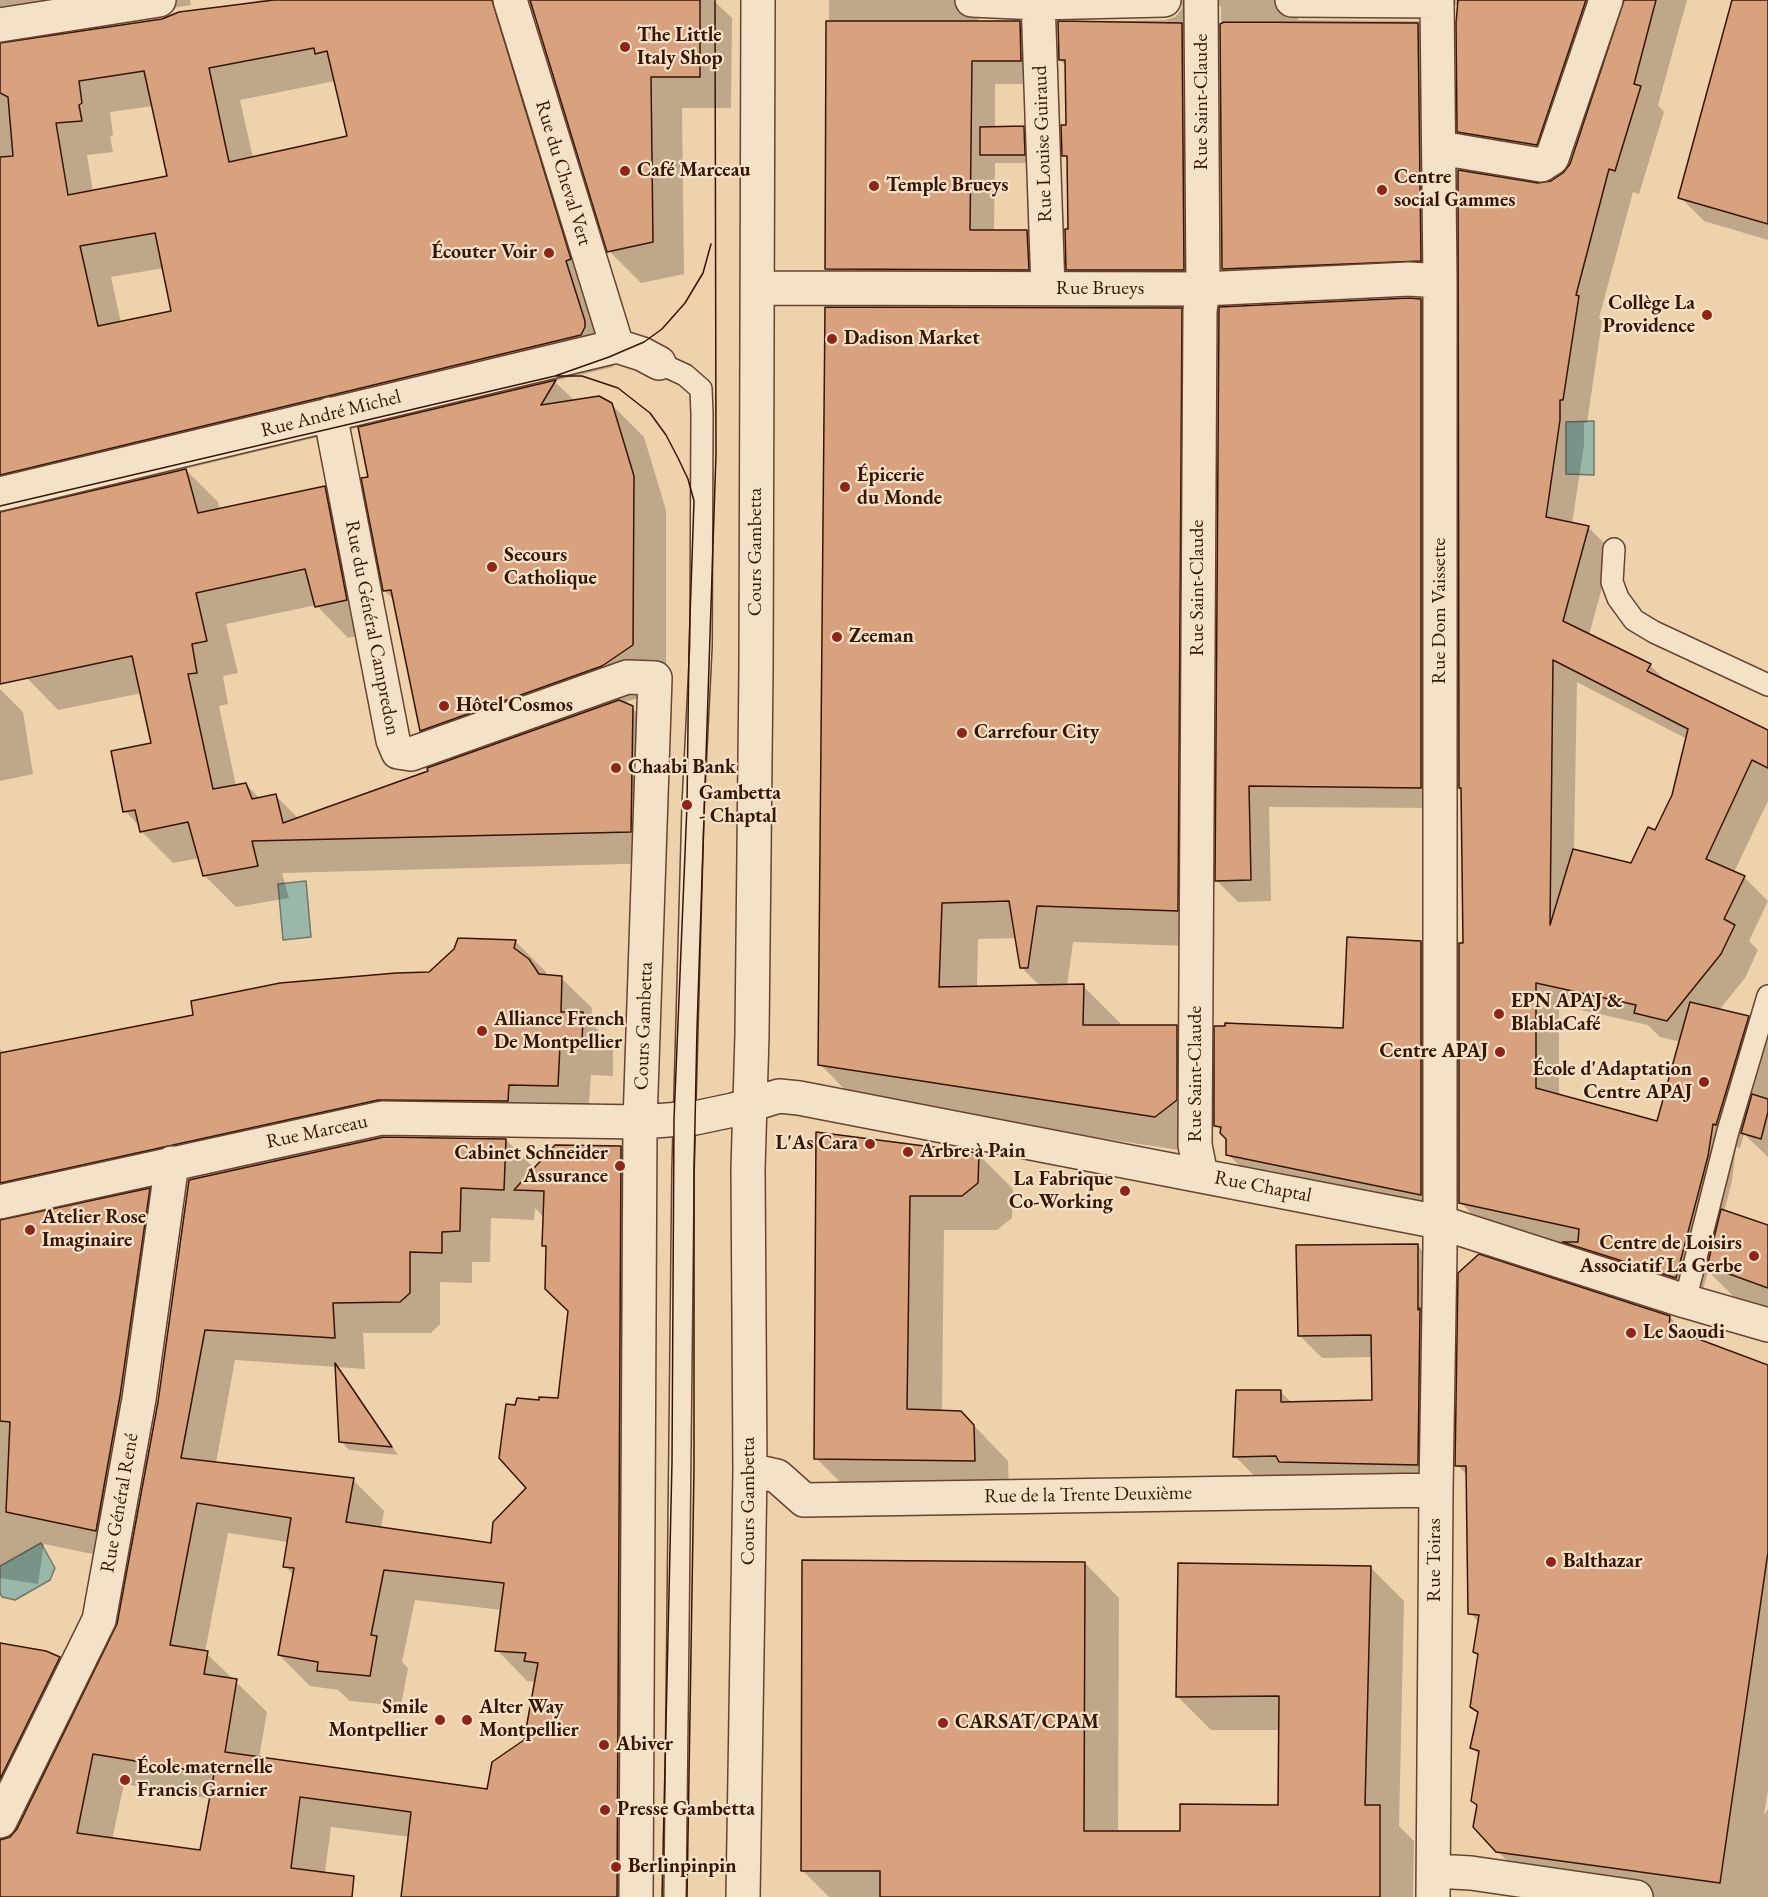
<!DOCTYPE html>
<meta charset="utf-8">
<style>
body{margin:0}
canvas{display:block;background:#eed2ab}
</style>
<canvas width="1768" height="1897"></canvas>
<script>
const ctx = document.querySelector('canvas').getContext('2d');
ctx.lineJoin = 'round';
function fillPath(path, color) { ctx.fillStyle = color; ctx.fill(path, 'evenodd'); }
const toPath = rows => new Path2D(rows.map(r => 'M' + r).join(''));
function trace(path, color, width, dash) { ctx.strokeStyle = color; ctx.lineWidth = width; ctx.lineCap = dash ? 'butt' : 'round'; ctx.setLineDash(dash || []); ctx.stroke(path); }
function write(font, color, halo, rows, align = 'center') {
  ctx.font = font + ' "EB Garamond",serif'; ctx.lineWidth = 4.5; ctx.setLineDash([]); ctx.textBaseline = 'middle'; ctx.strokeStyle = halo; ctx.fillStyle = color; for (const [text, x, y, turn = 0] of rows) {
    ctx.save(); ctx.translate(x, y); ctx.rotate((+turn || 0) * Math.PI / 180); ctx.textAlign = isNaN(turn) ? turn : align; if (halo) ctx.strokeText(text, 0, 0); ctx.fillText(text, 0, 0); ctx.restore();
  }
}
const water = toPath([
 [1594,421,1594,475,1566,474,1566,422,1594,421],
 [306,881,311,937,283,940,278,884,306,881],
 [41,1543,55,1568,50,1580,15,1600,2,1597,0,1593,0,1566,41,1543]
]);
const shadow = toPath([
 [0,0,190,0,191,5,0,35],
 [261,0,713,0,732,18,731,108,682,108,684,274,641,283,609,251,536,14,527,19,617,360,613,367,554,381,575,401,611,404,644,437,666,510,666,678,635,699,622,703,632,708,664,740,662,863,282,873,289,898,236,907,204,875,200,858,173,863,142,832,140,827,125,811,153,744,142,693,58,710,27,678,0,618,0,44,162,20],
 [335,81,348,137,253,158,240,100],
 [153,106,168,177,93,192,87,155,113,152,110,137,113,135,110,112],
 [164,268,173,312,121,323,111,277],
 [360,427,370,478,385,591,395,601,421,730,452,761,430,772,299,819,275,795,260,799,246,784,236,786,219,706,228,704,223,676,238,673,226,624,316,605,348,638,378,631,356,519,324,488,220,510,218,502,185,469],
 [829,0,1687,0,1658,105,1664,112,1639,194,1633,192,1599,318,1602,321,1587,423,1584,423,1584,445,1572,524,1588,527,1612,551,1589,635,1650,665,1667,682,1768,732,1768,801,1734,872,1744,877,1768,901,1749,941,1758,950,1745,978,1719,1010,1748,1018,1768,1038,1768,1157,1744,1134,1740,1148,1736,1147,1732,1181,1724,1212,1768,1227,1768,1308,1755,1303,1739,1302,1708,1271,1700,1301,1587,1265,1567,1244,1484,1226,1460,1202,1464,944,1538,185,1552,182,1564,174,1571,165,1625,6,1618,9,1560,168,1483,155,1459,131,1457,5,1317,5,1299,15,1298,20,1418,21,1442,45,1444,284,1247,293,1223,269,1221,6,1215,8,1189,5,1073,7,980,13,978,21,1019,22,1043,46,1045,84,995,84,995,128,1023,127,1032,136,1033,163,995,163,994,231,1027,231,1051,255,1052,293,851,293,827,269],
 [1577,682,1687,739,1673,795,1656,832,1632,865,1574,850],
 [1559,1005,1648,1025,1660,1037,1681,1042,1658,1123,1559,1096],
 [1734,0,1768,0,1768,240,1704,221,1680,197],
 [1183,5,1216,38,1218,304,1102,304,1068,269,1068,160,1064,155,1068,126,1066,66,1060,60,1059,23,1165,20,1175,17,1181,10],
 [1421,300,1442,322,1442,808,1269,807,1271,901,1238,902,1214,878,1214,947,1073,942,1067,986,1083,986,1120,1023,1120,1027,1176,1027,1216,1066,1345,1029,1421,942,1445,967,1445,1218,1252,1179,1228,1154,1228,1138,1213,1122,1213,1137,1192,1152,856,1101,820,1064,1181,309,1218,346,1216,563,1219,563],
 [1017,938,1022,968,1041,987,977,988,978,939],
 [0,689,23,712,33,774,0,781],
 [515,941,546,972,545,976,561,978,592,1008,591,1023,613,1045,613,1076,591,1075,588,1116,410,1130,378,1138,506,1140,535,1169,620,1147,651,1178,646,1897,403,1897,410,1837,331,1827,323,1887,333,1897,0,1897,0,1645,59,1659,88,1688,119,1624,159,1402,190,1178,147,1188,180,1221,151,1427,127,1561,44,1544,38,1584,0,1578,0,1049,5,1054,430,974],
 [535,1208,545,1218,544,1245,547,1248,569,1311,560,1400,540,1402,528,1488,493,1545,381,1528,384,1511,353,1480,216,1463,235,1360,336,1367,341,1441,349,1450,398,1455,343,1373,337,1367,365,1369,363,1333,431,1333,440,1324,440,1282,472,1283,472,1262,490,1262,491,1218,534,1220],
 [228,1533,288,1542,285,1566,294,1576,279,1655,310,1686,338,1690,350,1701,401,1706,408,1668,402,1662,415,1600,502,1610,497,1650,527,1681,536,1682,525,1741,488,1791,259,1758,267,1712,205,1652],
 [124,1784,211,1799,201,1852,112,1840],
 [817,1133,978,1154,1013,1189,1012,1218,997,1230,944,1230,942,1412,961,1412,1008,1461,1009,1495,851,1493,816,1458],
 [1417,1245,1440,1268,1440,1487,1257,1479,1235,1456,1280,1391,1292,1403,1374,1402,1373,1357,1322,1358,1299,1335],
 [1670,1317,1690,1338,1768,1366,1768,1790,1764,1815,1768,1809,1768,1897,1592,1897,1534,1889,1474,1827,1478,1807,1472,1801,1480,1756,1472,1747,1479,1714,1471,1706,1479,1656,1474,1651,1479,1622,1470,1613,1468,1476,1457,1465],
 [1085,1563,1119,1598,1118,1832,1182,1833,1280,1806,1281,1730,1211,1730,1177,1696,1370,1567,1404,1601,1399,1826,1414,1841,1413,1897,829,1897,803,1871]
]);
const building = toPath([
 [274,0,492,0,571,259,566,261,585,321,585,327,581,335,0,475,0,157,13,156,8,97,0,93,0,43,162,19,179,12,274,0],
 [314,48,315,54,327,51,347,136,229,162,209,68,314,48],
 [144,71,167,176,68,195,56,123,82,121,79,105,82,103,79,81,144,71],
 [155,233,171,311,98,326,80,246,155,233],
 [530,0,700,0,700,77,651,77,653,242,607,252,530,0],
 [1458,0,1586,0,1537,145,1457,132,1456,23,1458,0],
 [1624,0,1656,0,1634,84,1641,86,1615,171,1609,169,1576,295,1579,296,1563,400,1560,400,1560,420,1546,517,1589,526,1563,621,1651,664,1647,671,1768,730,1768,768,1752,760,1706,859,1745,876,1724,919,1735,925,1721,954,1667,1021,1634,1013,1636,1005,1536,983,1536,1088,1657,1121,1690,1002,1749,1016,1716,1125,1713,1124,1708,1156,1676,1278,1562,1242,1578,1242,1579,1229,1459,1203,1459,943,1463,943,1461,788,1459,788,1458,170,1538,183,1551,181,1563,173,1570,164,1624,0],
 [1553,660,1688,729,1672,795,1655,830,1648,827,1631,863,1573,849,1550,925,1553,660],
 [1732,0,1768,0,1768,224,1678,198,1732,0],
 [826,21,1020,21,1021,61,972,61,970,230,1027,230,1029,270,825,269,826,21],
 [1058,21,1182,23,1184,270,1066,270,1065,229,1068,229,1067,156,1062,156,1061,125,1066,125,1065,60,1059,60,1058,21],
 [1224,22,1418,23,1421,261,1222,269,1220,24,1224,22],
 [1024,126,1025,155,980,155,980,127,1024,126],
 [1409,298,1421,299,1421,788,1249,786,1251,880,1215,881,1219,307,1409,298],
 [825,307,1182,308,1178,911,1037,906,1028,968,1020,968,1009,901,942,903,939,987,1084,984,1083,1025,1177,1025,1177,1100,1155,1117,818,1065,825,307],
 [556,380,541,405,599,396,612,403,634,476,633,645,602,666,420,731,391,590,383,591,361,478,368,477,358,427,556,380],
 [186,469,198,513,325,486,347,600,315,607,305,569,196,593,207,641,192,644,197,673,188,674,213,789,246,783,252,799,276,794,283,823,428,771,427,768,619,700,633,706,631,832,252,841,258,866,203,876,188,822,140,832,135,810,123,812,111,751,151,743,132,656,0,684,0,512,186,469],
 [1347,937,1421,941,1421,1195,1226,1155,1226,1139,1220,1133,1221,1127,1214,1126,1214,1026,1225,1026,1225,1023,1343,1028,1347,937],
 [458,938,516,940,514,948,529,959,539,974,562,976,561,1012,583,1012,582,1046,560,1045,558,1086,509,1085,508,1101,378,1100,0,1183,0,1053,193,1015,191,1001,280,983,396,973,429,972,454,949,458,938],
 [1752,1094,1768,1099,1768,1112,1761,1139,1741,1133,1752,1094],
 [816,1132,979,1153,978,1183,962,1196,910,1196,907,1409,961,1411,974,1425,975,1461,814,1459,816,1132],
 [384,1137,506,1139,504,1190,461,1188,460,1231,442,1232,442,1253,410,1252,410,1293,400,1302,333,1303,335,1338,205,1330,181,1458,354,1478,346,1522,491,1543,493,1522,526,1488,499,1458,506,1404,515,1405,517,1398,539,1400,539,1397,558,1398,568,1311,545,1289,546,1246,542,1246,544,1191,514,1190,555,1145,621,1146,617,1897,401,1897,411,1812,300,1797,291,1868,354,1876,352,1897,0,1897,0,1840,10,1837,17,1829,117,1624,158,1402,189,1180,384,1137],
 [197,1503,291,1518,283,1567,294,1568,278,1655,318,1662,317,1671,370,1676,377,1636,371,1635,384,1570,504,1583,495,1651,526,1653,524,1661,538,1663,524,1740,492,1762,487,1789,225,1752,237,1679,204,1674,208,1651,170,1645,197,1503],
 [93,1754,214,1774,200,1850,77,1833,93,1754],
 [150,1188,120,1396,96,1531,6,1512,10,1422,0,1421,0,1220,150,1188],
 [1721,1209,1768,1225,1768,1288,1721,1271,1706,1271,1721,1209],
 [1418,1244,1418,1310,1420,1308,1418,1465,1279,1462,1276,1456,1233,1457,1236,1390,1281,1390,1281,1402,1372,1400,1371,1335,1298,1336,1296,1245,1418,1244],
 [1479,1254,1670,1316,1669,1328,1768,1365,1768,1552,1720,1883,1496,1852,1473,1827,1477,1805,1471,1801,1479,1751,1470,1748,1478,1712,1470,1707,1478,1654,1473,1652,1479,1615,1468,1614,1466,1466,1455,1466,1458,1273,1479,1254],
 [335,1363,392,1447,339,1442,335,1363],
 [802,1560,1085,1562,1084,1831,1180,1831,1180,1804,1278,1805,1279,1696,1176,1697,1178,1563,1371,1566,1365,1805,1380,1805,1380,1897,880,1897,880,1871,801,1871,802,1560],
 [0,1643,46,1651,60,1657,0,1779,0,1643]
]);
const lane = toPath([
 [659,363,685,375,701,389,702,414,701,646,693,806,683,1170,675,1897],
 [1614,549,1612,582,1618,598,1634,620,1654,632,1768,685],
 [1685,1301,1728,1131,1768,996]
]);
const street = toPath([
 [510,0,617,346],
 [972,0,1038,3,1164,0],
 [1038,0,1048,288],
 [1201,0,1203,289,1200,311,1195,1145,1201,1175],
 [1292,0,1437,1],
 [0,25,159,0],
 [1440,148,1541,165,1552,158,1606,0],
 [758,288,1203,289,1409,279,1440,281],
 [330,414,393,740,398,752,411,754,627,677,655,678,640,1122,636,1897],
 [0,494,617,346,642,354,659,363],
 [0,1202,382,1118,640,1122,695,1118,733,1110,779,1096,799,1098,1439,1222,1685,1301,1768,1325],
 [750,1470,777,1476,804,1500,1436,1490],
 [0,1821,99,1620,139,1399,172,1163],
 [1434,1871,1471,1873,1636,1897],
 [743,1897,750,1470,748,1169,752,1035,756,669,758,0],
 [1433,1897,1436,1490,1440,1248,1440,281,1437,0]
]);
const tram = toPath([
 [555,376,582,376,618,388,650,413,666,435,678,458,688,479,694,501,689,646,687,805,674,1119,672,1462,662,1897],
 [0,506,555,376,609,357,644,342,662,329,685,303,703,273,711,244],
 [687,1897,694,1469,694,1170,697,1029,716,454,715,0]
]);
const markers = [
 [625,47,6,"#8f2418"],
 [625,171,6,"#8f2418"],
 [874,186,6,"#8f2418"],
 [1382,190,6,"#8f2418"],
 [549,253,6,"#8f2418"],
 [1707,315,6,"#8f2418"],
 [832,339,6,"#8f2418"],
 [845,487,6,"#8f2418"],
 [492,567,6,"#8f2418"],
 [837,637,6,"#8f2418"],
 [444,706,6,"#8f2418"],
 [962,733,6,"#8f2418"],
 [616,768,6,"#8f2418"],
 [687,805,6,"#8f2418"],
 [1499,1014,6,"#8f2418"],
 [482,1031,6,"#8f2418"],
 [1500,1052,6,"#8f2418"],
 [1704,1082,6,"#8f2418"],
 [870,1144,6,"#8f2418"],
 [908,1152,6,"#8f2418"],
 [620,1166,6,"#8f2418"],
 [1125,1191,6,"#8f2418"],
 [30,1230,6,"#8f2418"],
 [1754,1256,6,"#8f2418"],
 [1631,1333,6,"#8f2418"],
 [1551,1562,6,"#8f2418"],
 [440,1720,6,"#8f2418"],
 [467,1720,6,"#8f2418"],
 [943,1723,6,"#8f2418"],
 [604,1745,6,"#8f2418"],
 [125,1780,6,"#8f2418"],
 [605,1810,6,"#8f2418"],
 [616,1867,6,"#8f2418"]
];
const poiNames = [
 ["The Little",637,36],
 ["Italy Shop",637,59],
 ["Café Marceau",637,171],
 ["Centre",1394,178],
 ["social Gammes",1394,201],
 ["Temple Brueys",886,186],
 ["Écouter Voir",537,253,"right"],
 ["Collège La",1695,304,"right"],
 ["Providence",1695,327,"right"],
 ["Dadison Market",844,339],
 ["Épicerie",857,476],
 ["du Monde",857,499],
 ["Secours",504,556],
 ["Catholique",504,579],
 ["Zeeman",849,637],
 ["Hôtel Cosmos",456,706],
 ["Carrefour City",974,733],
 ["Chaabi Bank",628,768],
 ["Gambetta",699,794],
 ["- Chaptal",699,817],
 ["EPN APAJ &",1511,1002],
 ["BlablaCafé",1511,1025],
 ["Alliance French",494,1020],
 ["De Montpellier",494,1043],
 ["Centre APAJ",1488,1052,"right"],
 ["École d'Adaptation",1692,1070,"right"],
 ["Centre APAJ",1692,1093,"right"],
 ["L'As Cara",858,1144,"right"],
 ["Arbre à Pain",920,1152],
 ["Cabinet Schneider",608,1154,"right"],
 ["Assurance",608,1177,"right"],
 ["La Fabrique",1113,1180,"right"],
 ["Co-Working",1113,1203,"right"],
 ["Atelier Rose",42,1218],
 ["Imaginaire",42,1241],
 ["Centre de Loisirs",1742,1244,"right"],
 ["Associatif La Gerbe",1742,1267,"right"],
 ["Le Saoudi",1643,1333],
 ["Balthazar",1563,1562],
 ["Smile",428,1708,"right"],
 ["Montpellier",428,1731,"right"],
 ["Alter Way",479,1708],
 ["Montpellier",479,1731],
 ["CARSAT/CPAM",955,1723],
 ["Abiver",616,1745],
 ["École maternelle",137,1768],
 ["Francis Garnier",137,1791],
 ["Presse Gambetta",617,1810],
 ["Berlinpinpin",628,1867]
];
const streetNames = [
 ["Rue Saint-Claude",1202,102,-90],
 ["Rue Louise Guiraud",1043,144,-92],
 ["Rue du Cheval Vert",563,173,73],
 ["Rue Brueys",1100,289],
 ["Rue André Michel",331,414,-14],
 ["Cours Gambetta",756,552,-90],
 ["Rue Saint-Claude",1198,588,-90],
 ["Rue Dom Vaissette",1440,611,-90],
 ["Rue du Général Campredon",372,628,79],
 ["Cours Gambetta",644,1026,-88],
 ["Rue Saint-Claude",1196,1074,-90],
 ["Rue Marceau",317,1132,-12],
 ["Rue Chaptal",1263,1187,11],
 ["Rue de la Trente Deuxième",1088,1495,-1],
 ["Cours Gambetta",749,1501,-90],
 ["Rue Général René",120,1503,-80],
 ["Rue Toiras",1435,1560,-90]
];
fillPath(water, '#99b8aa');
trace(water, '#727769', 1.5);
fillPath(shadow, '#0003');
fillPath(building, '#d9a27e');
trace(building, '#371507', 1.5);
trace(lane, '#654430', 24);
trace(street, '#654430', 36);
trace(lane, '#f4e2c8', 21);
trace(street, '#f4e2c8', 33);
trace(tram, '#371507', 1.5);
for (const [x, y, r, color] of markers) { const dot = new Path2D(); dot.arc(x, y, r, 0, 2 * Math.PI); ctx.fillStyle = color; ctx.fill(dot); trace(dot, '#f4e2c8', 2); }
write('bold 20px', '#371507', '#f4e2c8', poiNames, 'left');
write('20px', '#371507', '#f4e2c8', streetNames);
</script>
